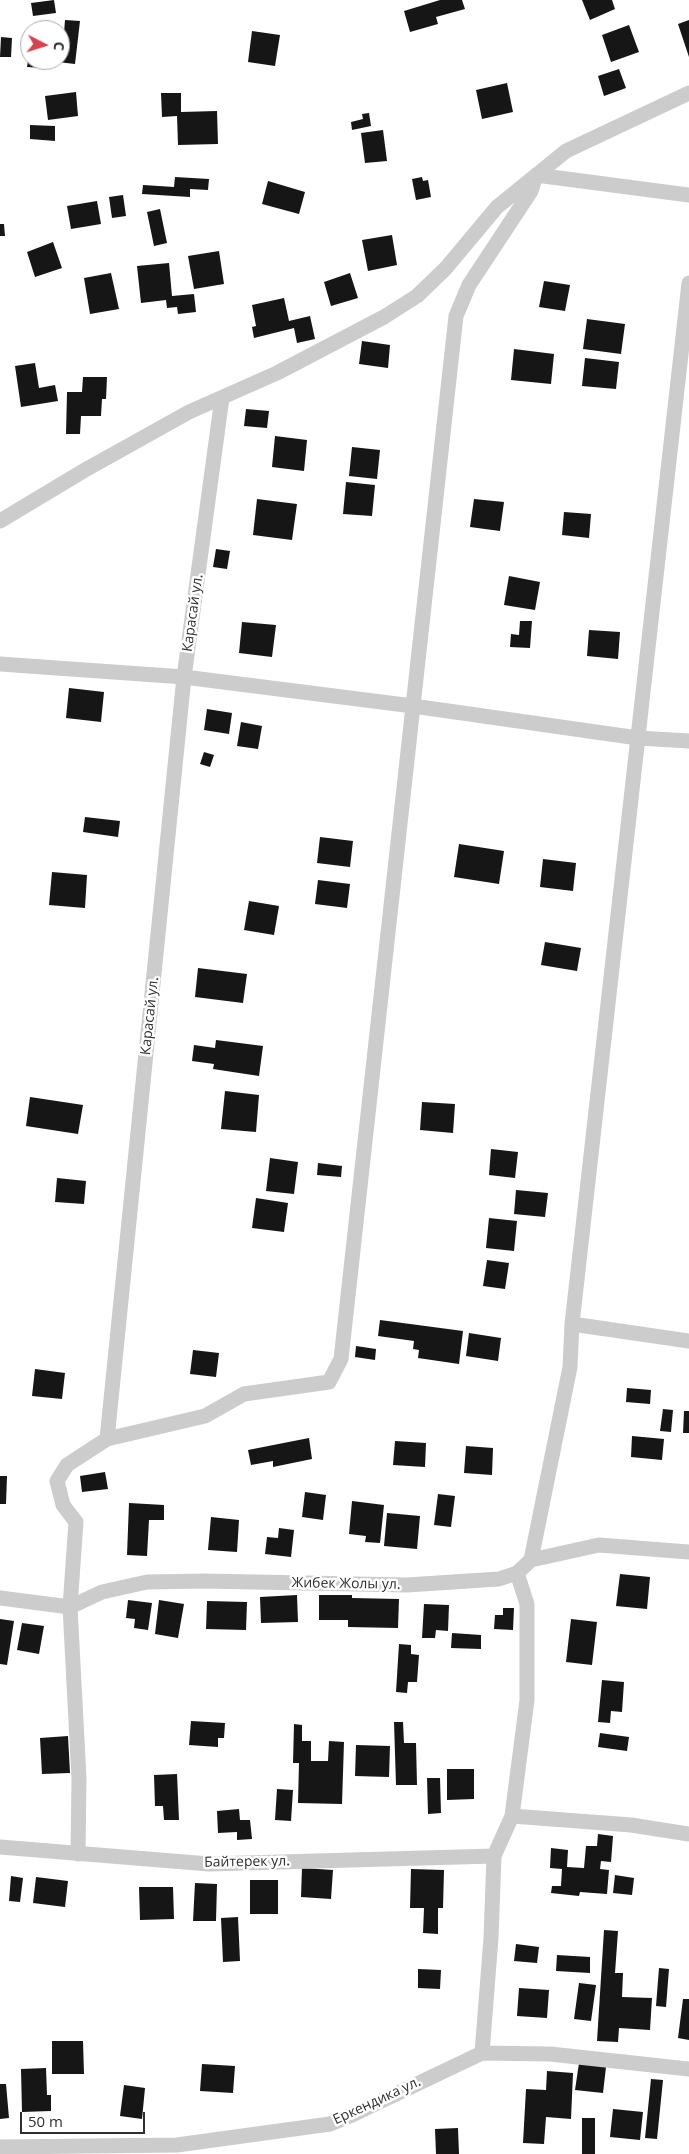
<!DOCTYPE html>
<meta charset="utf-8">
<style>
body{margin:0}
#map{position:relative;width:689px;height:2154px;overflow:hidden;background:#fff;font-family:"Open Sans",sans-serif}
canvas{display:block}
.north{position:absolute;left:20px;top:20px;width:50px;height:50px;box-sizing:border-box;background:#fff;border:1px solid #acacac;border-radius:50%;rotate:95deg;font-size:14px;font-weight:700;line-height:20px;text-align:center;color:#2f2f2f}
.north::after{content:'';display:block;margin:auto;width:18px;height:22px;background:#d5434c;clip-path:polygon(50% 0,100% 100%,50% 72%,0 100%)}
.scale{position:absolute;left:20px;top:2112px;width:125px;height:22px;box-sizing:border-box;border:2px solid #2f2f2f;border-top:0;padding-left:6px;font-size:15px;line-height:18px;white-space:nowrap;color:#2f2f2f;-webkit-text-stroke:4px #fff;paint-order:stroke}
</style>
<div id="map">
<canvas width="689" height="2154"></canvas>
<div class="north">С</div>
<div class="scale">50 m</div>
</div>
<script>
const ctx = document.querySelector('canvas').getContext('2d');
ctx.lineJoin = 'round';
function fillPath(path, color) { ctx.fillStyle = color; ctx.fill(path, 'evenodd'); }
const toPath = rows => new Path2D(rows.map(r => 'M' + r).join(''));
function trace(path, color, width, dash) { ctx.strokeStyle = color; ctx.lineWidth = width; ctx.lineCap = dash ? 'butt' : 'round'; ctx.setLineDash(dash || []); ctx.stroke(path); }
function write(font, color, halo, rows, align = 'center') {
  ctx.font = font + ' "Open Sans",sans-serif'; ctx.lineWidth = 5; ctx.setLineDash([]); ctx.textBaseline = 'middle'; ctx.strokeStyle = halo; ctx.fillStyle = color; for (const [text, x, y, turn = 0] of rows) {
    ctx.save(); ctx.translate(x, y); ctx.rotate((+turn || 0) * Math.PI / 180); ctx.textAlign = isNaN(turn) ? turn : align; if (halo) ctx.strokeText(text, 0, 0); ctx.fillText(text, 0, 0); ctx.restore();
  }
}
const building = toPath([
 [54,0,56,13,33,16,31,3],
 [440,0,462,0,465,9,436,17,438,24,410,32,404,11],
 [582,0,612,0,615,9,590,20],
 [65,20,80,21,75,64,49,61,60,60,60,33,64,33],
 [689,20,689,57,678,24],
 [629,25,639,52,611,62,602,35],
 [252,31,280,35,275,66,248,62],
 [1,37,12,38,11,57,0,57],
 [29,54,30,60,44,60,43,68,27,67],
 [619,69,626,88,604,96,598,76],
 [507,83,513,112,482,119,476,90],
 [76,92,78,116,48,120,45,96],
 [161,93,181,93,181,112,217,111,218,144,178,145,177,116,162,117],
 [369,113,371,126,352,130,351,122,363,119,362,114],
 [30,125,55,126,55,141,30,139],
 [383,130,387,161,365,163,361,133],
 [175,177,209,179,208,190,190,189,190,197,142,194,143,185,174,187],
 [422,177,423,181,428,180,431,197,416,200,412,179],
 [268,181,305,192,299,214,262,204],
 [123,195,126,216,112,218,109,197],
 [97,201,101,224,71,229,67,206],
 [160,209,167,243,154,246,147,212],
 [0,224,4,224,5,236,0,236],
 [392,235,397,265,368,271,362,240],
 [53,242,62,268,35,277,27,252],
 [219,251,224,284,194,289,188,256],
 [169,263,172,296,194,294,196,312,178,314,177,307,167,308,166,300,141,303,137,266],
 [111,273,119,309,90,314,84,278],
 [350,273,358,298,331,306,324,282],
 [544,281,570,285,565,311,539,307],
 [284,298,289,321,310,316,315,339,297,343,294,328,254,338,252,327,256,326,252,305],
 [587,319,625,324,621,354,583,349],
 [362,341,390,345,388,368,359,364],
 [514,349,554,354,551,384,511,380],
 [585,358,619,362,616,389,582,386],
 [35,363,39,388,55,385,58,401,21,407,15,366],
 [83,377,107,377,106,399,102,399,101,416,81,416,80,434,66,434,67,392,82,392],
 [246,409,269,411,267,428,244,426],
 [275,436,307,440,304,471,272,467],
 [352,447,380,450,377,479,349,476],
 [346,482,375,485,372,516,343,514],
 [257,499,297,504,292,540,253,535],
 [474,499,504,502,500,531,470,527],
 [564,512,591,514,589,538,562,535],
 [216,549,230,551,227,569,213,567],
 [509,576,540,582,535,610,504,605],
 [520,621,532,621,530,648,510,647,511,634,519,635],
 [242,622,276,625,272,657,239,653],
 [589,630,620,632,618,659,587,656],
 [69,688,104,692,101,722,66,718],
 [207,709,232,713,229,734,204,730],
 [241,722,262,726,258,749,237,746],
 [204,752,214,755,210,767,200,764],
 [85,817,120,821,118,837,83,832],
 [320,837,353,841,350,867,317,863],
 [459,844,504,851,499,884,454,877],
 [543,859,576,863,573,891,540,887],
 [52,872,87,875,85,908,49,905],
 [318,880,350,884,347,908,315,904],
 [249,901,279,906,274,935,244,930],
 [545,942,581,948,577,971,541,965],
 [198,968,247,974,243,1003,195,997],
 [216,1040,263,1046,259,1076,213,1069,214,1064,192,1061,194,1045,215,1048],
 [225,1091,259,1095,256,1132,221,1129],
 [30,1097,83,1105,78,1134,26,1126],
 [422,1102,455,1104,453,1133,420,1130],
 [491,1149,518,1152,515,1178,489,1175],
 [270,1158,298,1162,294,1194,266,1191],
 [318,1163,342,1166,341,1177,317,1175],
 [57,1178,86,1181,84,1204,55,1202],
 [516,1190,548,1193,545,1217,514,1214],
 [256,1198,288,1203,284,1232,252,1228],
 [489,1218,517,1221,514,1251,486,1248],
 [487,1260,509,1263,505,1289,483,1286],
 [380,1320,463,1331,459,1364,418,1358,419,1350,413,1349,414,1341,378,1336],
 [469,1333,501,1338,498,1361,466,1356],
 [356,1346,376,1349,375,1360,355,1357],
 [193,1350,219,1353,216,1377,190,1374],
 [35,1369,65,1373,62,1399,32,1396],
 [627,1388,651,1390,650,1404,626,1402],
 [663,1409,673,1410,671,1432,660,1431],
 [684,1411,689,1411,689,1433,683,1433],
 [632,1436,664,1439,662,1460,631,1457],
 [309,1438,312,1459,273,1467,273,1461,251,1465,248,1450],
 [395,1441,426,1443,425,1467,393,1465],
 [466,1446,493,1448,492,1475,464,1473],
 [105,1472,108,1489,82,1492,80,1476],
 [0,1476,7,1476,6,1504,0,1504],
 [305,1492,326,1495,323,1520,302,1517],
 [438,1494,455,1496,451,1527,434,1525],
 [352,1501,384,1505,380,1543,365,1542,366,1536,349,1534],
 [129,1503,164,1505,164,1520,149,1520,147,1556,127,1555],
 [387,1513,420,1516,417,1549,384,1546],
 [211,1517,239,1520,237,1552,208,1550],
 [279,1528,294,1530,291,1557,265,1554,267,1537,278,1538],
 [620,1574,650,1577,647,1609,616,1606],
 [297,1595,298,1622,261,1623,260,1597],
 [319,1595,352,1595,352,1598,399,1599,398,1628,348,1627,348,1620,319,1620],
 [128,1600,152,1603,148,1630,134,1628,135,1619,126,1618],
 [159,1600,184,1604,178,1638,155,1634],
 [207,1601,247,1602,246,1630,206,1629],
 [424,1604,449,1605,448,1631,436,1630,435,1638,422,1638],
 [503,1608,514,1608,513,1630,494,1629,495,1615,503,1615],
 [0,1619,14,1621,7,1665,0,1664],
 [571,1619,597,1622,592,1665,566,1662],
 [22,1623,44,1626,39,1654,17,1650],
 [452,1633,481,1635,481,1649,451,1648],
 [399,1644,411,1645,411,1654,419,1655,417,1682,408,1682,407,1693,396,1692],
 [602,1680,624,1682,622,1712,611,1711,610,1723,598,1722],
 [191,1721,225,1723,224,1738,218,1738,218,1747,189,1745],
 [394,1722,403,1722,404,1743,416,1743,417,1785,396,1785],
 [294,1724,302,1725,302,1741,311,1741,311,1761,328,1761,329,1741,344,1742,342,1804,298,1803,299,1763,293,1763],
 [600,1733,629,1737,627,1751,598,1747],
 [68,1736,70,1773,42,1774,40,1738],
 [356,1745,390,1746,389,1777,355,1776],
 [447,1769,474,1769,474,1799,447,1800],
 [177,1774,179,1820,164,1820,163,1806,155,1806,154,1775],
 [427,1778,440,1778,441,1813,428,1814],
 [277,1789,293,1790,291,1821,275,1820],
 [239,1809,240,1820,250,1820,252,1839,237,1840,237,1832,218,1833,217,1811],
 [598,1834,613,1836,611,1862,601,1861,600,1869,609,1870,607,1894,580,1892,579,1896,551,1893,552,1886,561,1886,562,1869,550,1868,551,1848,568,1850,567,1867,584,1868,586,1846,597,1846],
 [302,1868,333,1870,331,1899,301,1897],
 [411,1869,444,1870,443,1908,438,1908,438,1934,423,1933,424,1908,410,1908],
 [615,1875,634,1878,632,1895,613,1893],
 [11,1876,23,1878,20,1902,9,1901],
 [36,1877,68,1881,65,1907,33,1903],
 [250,1880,278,1880,278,1914,250,1914],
 [195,1883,217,1884,216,1921,193,1921],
 [139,1887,173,1887,174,1919,140,1920],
 [238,1917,240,1961,223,1962,221,1918],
 [604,1930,618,1931,615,1973,623,1973,622,1997,652,1998,650,2030,619,2028,618,2042,597,2041],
 [516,1944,539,1947,537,1963,514,1961],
 [557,1955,590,1957,590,1973,556,1971],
 [659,1968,669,1969,666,2007,656,2006],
 [418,1969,441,1970,440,1989,418,1988],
 [579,1983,596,1985,591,2021,574,2019],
 [519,1988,549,1990,547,2018,517,2016],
 [683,1999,689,1999,689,2040,678,2038],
 [52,2041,83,2041,84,2074,52,2074],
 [579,2063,606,2067,603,2093,575,2090],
 [202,2064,235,2066,233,2093,200,2091],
 [46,2068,47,2095,51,2095,51,2111,22,2112,21,2069],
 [547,2071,573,2073,571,2119,546,2117,544,2144,523,2143,526,2089,546,2090],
 [651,2079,663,2080,657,2139,645,2138],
 [0,2084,6,2084,9,2118,0,2119],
 [124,2085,145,2088,142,2119,120,2116],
 [613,2109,643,2112,640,2140,610,2137],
 [582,2118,595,2118,595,2154,582,2154],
 [458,2128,459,2154,436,2154,435,2129]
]);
const minor = toPath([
 [0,521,85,470,189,412,277,373,384,317,417,296,446,268,497,207,566,151,689,93],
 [0,664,184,677,413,706,638,738,689,741],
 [572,1324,689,1341],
 [107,1439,205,1416,244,1394,329,1382,341,1359,456,316,469,285,531,191,536,175,689,195],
 [531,1560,570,1367,572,1324,689,283],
 [0,1598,70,1607,102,1592,147,1582,204,1581,407,1585,499,1579,517,1573,531,1560,599,1545,689,1552],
 [512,1816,631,1825,689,1834],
 [0,1847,209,1864,494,1856],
 [78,1854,79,1778,70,1607,76,1522,63,1505,57,1481,67,1465,107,1439,184,677,222,398],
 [482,2053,491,1938,494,1856,512,1816,527,1700,527,1604,517,1573],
 [0,2147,177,2145,330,2124,352,2115,482,2053,550,2054,689,2069]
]);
const streetNames = [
 ["Карасай ул.",193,613,-82],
 ["Карасай ул.",150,1016,-84],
 ["Жибек Жолы ул.",346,1584,1],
 ["Байтерек ул.",247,1862,-1],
 ["Еркендика ул.",377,2101,-25]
];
fillPath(building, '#161616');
trace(minor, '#ccc', 15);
write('14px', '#2f2f2f', '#fff', streetNames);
</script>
